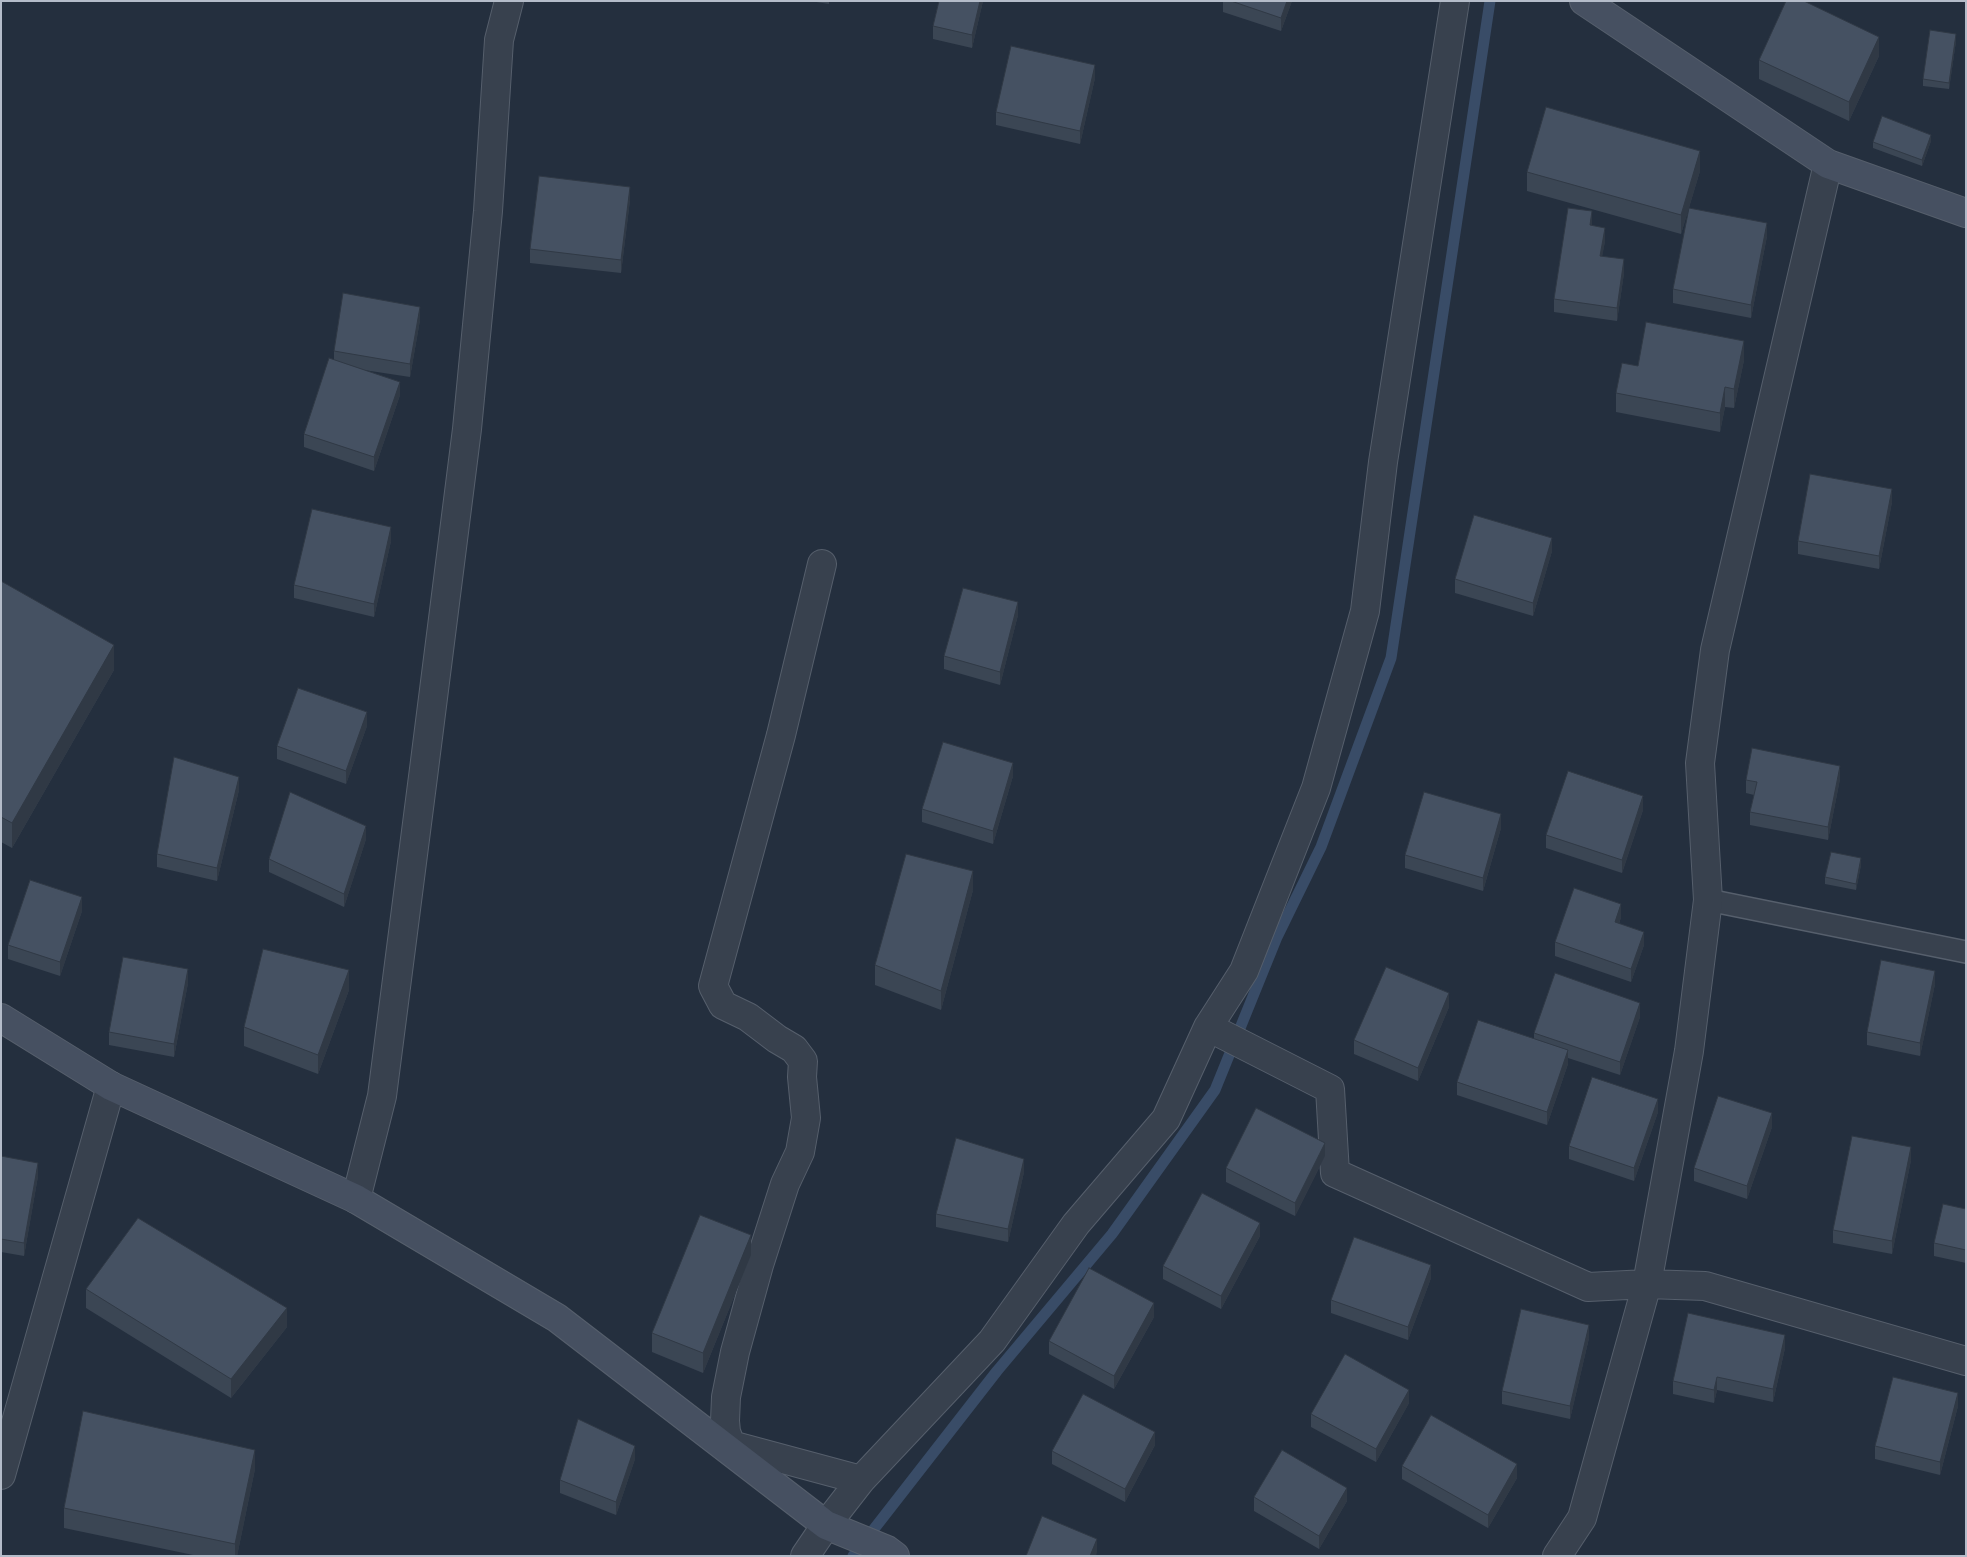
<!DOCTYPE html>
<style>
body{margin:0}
#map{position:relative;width:1967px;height:1557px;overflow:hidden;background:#242f3e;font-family:Karla,sans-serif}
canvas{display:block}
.frame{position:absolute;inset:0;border:2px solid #b4bcc9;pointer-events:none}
</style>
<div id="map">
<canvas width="1967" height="1557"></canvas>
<div class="frame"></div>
</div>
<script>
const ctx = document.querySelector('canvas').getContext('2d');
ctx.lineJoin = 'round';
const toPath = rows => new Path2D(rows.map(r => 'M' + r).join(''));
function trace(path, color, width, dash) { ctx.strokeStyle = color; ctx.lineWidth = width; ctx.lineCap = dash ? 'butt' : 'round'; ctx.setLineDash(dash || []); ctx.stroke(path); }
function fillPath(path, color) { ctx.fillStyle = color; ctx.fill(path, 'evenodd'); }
const stream = toPath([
 [853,1556,997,1371,1112,1234,1215,1090,1277,937,1321,847,1391,658,1490,1]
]);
const lane = toPath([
 [1708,900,1966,952]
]);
const street = toPath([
 [822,564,781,735,713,986,723,1005,748,1017,777,1039,794,1049,803,1061,802,1077,806,1118,800,1152,785,1184,759,1265,735,1352,726,1397,725,1421,726,1432,731,1445,861,1480],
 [1208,1027,1330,1089,1335,1173,1588,1287,1647,1284,1705,1286,1966,1361],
 [356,1199,382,1096,424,769,467,429,488,211,499,40,509,1],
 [1,1475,111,1086],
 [805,1556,826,1525,861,1480,992,1341,1076,1224,1166,1119,1208,1027,1244,971,1316,788,1365,611,1383,462,1455,1],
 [1557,1556,1582,1518,1647,1284,1689,1051,1708,900,1700,763,1715,650,1828,164]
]);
const secondary = toPath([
 [1584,1,1828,164,1966,213],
 [1,1018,111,1086,356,1199,557,1318,826,1525,887,1550,895,1556]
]);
const wall = toPath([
 [810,1,829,1,829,4],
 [939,1,983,1,972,48,933,39,933,26],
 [1223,1,1292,1,1281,31,1223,12],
 [1956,41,1949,89,1923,86,1923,79],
 [1879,56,1849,121,1759,79,1759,60],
 [1095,78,1080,144,996,125,996,112],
 [1931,141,1922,166,1873,148,1873,142],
 [1700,171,1681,234,1527,191,1527,172],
 [630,200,621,273,530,263,530,249],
 [1592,226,1605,241,1602,256,1624,273,1617,321,1554,312,1554,299],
 [1767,236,1751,318,1673,303,1673,289],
 [420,320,410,377,364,370,400,395,374,471,304,447,304,434,334,360,334,351],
 [1744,360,1734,408,1725,407,1720,432,1616,412,1616,393,1638,366],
 [1892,502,1879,569,1798,554,1798,541],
 [391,541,374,617,294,598,294,585],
 [1552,551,1533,616,1455,593,1455,579],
 [1,581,114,670,12,848,1,842],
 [1018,615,1000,685,944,669,944,656],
 [367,726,346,784,277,759,277,746],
 [1013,776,993,844,922,822,922,809],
 [1840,779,1828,840,1750,825,1750,812,1754,795,1746,793,1746,780],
 [239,790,217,881,157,867,157,854],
 [1643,810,1622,873,1546,848,1546,835],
 [1501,828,1483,891,1405,868,1405,855],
 [366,839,344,907,269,872,269,859],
 [1861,865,1856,890,1825,884,1825,877],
 [973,890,941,1010,875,985,875,965],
 [82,911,60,976,8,959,8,945],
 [1621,917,1619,924,1644,945,1631,982,1555,956,1555,942],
 [188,983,174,1057,109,1045,109,1032],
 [1935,984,1920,1056,1867,1045,1867,1032],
 [349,990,318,1074,244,1046,244,1027],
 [1449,1007,1418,1081,1354,1054,1354,1040],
 [1640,1017,1620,1075,1568,1058,1568,1064,1547,1125,1457,1095,1457,1082,1534,1039,1534,1033],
 [1658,1112,1634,1181,1569,1159,1569,1146],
 [1772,1127,1747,1199,1694,1181,1694,1168],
 [1,1156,38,1176,24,1256,1,1252],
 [1325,1156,1295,1216,1226,1182,1226,1168],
 [1911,1160,1892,1254,1833,1243,1833,1230],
 [1024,1172,1008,1242,936,1227,936,1214],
 [1966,1209,1966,1263,1934,1256,1934,1243],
 [1260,1236,1221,1309,1163,1279,1163,1266],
 [751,1255,703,1373,652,1352,652,1333],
 [1431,1278,1408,1340,1331,1313,1331,1300],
 [86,1289,287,1327,231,1398,86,1308],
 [1154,1317,1114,1389,1049,1354,1049,1341],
 [1589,1338,1570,1419,1502,1404,1502,1391],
 [1785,1348,1773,1402,1717,1390,1714,1403,1673,1394,1673,1381],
 [1409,1403,1376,1462,1311,1427,1311,1414],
 [1958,1406,1940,1475,1875,1459,1875,1446],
 [1155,1445,1125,1502,1052,1464,1052,1451],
 [635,1459,616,1515,560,1493,560,1480],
 [1402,1466,1517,1478,1488,1528,1402,1479],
 [255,1469,237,1556,198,1556,64,1528,64,1508],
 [1254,1497,1347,1501,1319,1549,1254,1511]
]);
const shadedWall = toPath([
 [980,1,983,1,972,48,972,35],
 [1287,1,1292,1,1281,31,1281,18],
 [1956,34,1956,41,1949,89,1949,83],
 [1879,37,1879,56,1849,121,1849,102],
 [1095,65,1095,78,1080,144,1080,131],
 [1931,135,1931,141,1922,166,1922,160],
 [1700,151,1700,171,1681,234,1681,215],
 [630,187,630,200,621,273,621,260],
 [1592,211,1592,225,1590,239,1590,225],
 [1767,223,1767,236,1751,318,1751,305],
 [1605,228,1605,241,1600,269,1600,256],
 [1624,259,1624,273,1617,321,1617,308],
 [420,307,420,320,410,377,410,364],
 [1744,341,1744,360,1734,408,1734,389],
 [400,382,400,395,374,471,374,457],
 [1725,387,1725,407,1720,432,1720,413],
 [1892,489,1892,502,1879,569,1879,556],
 [391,527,391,541,374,617,374,604],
 [1552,538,1552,551,1533,616,1533,603],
 [1018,602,1018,615,1000,685,1000,672],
 [114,645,114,670,12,848,12,823],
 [367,712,367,726,346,784,346,771],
 [1013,763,1013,776,993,844,993,831],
 [1840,766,1840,779,1828,840,1828,827],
 [239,777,239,790,217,881,217,868],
 [1643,796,1643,810,1622,873,1622,860],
 [1501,814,1501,828,1483,891,1483,878],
 [366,826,366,839,344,907,344,894],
 [1861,858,1861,865,1856,890,1856,884],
 [973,871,973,890,941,1010,941,991],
 [82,897,82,911,60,976,60,962],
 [1621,904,1621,917,1615,935,1615,922],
 [1644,932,1644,945,1631,982,1631,969],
 [188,969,188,983,174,1057,174,1044],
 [349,970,349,990,318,1074,318,1055],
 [1935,971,1935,984,1920,1056,1920,1043],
 [1449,993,1449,1007,1418,1081,1418,1068],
 [1640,1003,1640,1017,1620,1075,1620,1062],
 [1568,1050,1568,1064,1547,1125,1547,1112],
 [1658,1099,1658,1112,1634,1181,1634,1168],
 [1772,1113,1772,1127,1747,1199,1747,1186],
 [1325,1143,1325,1156,1295,1216,1295,1203],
 [1911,1147,1911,1160,1892,1254,1892,1241],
 [1024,1159,1024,1172,1008,1242,1008,1229],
 [38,1163,38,1176,24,1256,24,1243],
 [1260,1223,1260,1236,1221,1309,1221,1296],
 [751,1235,751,1255,703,1373,703,1353],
 [1431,1265,1431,1278,1408,1340,1408,1327],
 [1154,1303,1154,1317,1114,1389,1114,1376],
 [287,1308,287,1327,231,1398,231,1379],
 [1589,1325,1589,1338,1570,1419,1570,1406],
 [1785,1335,1785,1348,1773,1402,1773,1389],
 [1717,1377,1717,1390,1714,1403,1714,1390],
 [1409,1390,1409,1403,1376,1462,1376,1449],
 [1958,1393,1958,1406,1940,1475,1940,1462],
 [1155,1432,1155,1445,1125,1502,1125,1489],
 [635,1446,635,1459,616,1515,616,1502],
 [255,1450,255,1469,237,1556,235,1556,235,1544],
 [1517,1464,1517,1478,1488,1528,1488,1515],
 [1347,1488,1347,1501,1319,1549,1319,1536],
 [1097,1539,1097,1552,1096,1556,1090,1556]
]);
const building = toPath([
 [939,1,980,1,972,35,933,26,939,1],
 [1231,1,1287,1,1281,18,1231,1],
 [1786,1,1804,1,1879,37,1849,102,1759,60,1786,1],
 [1930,30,1956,34,1949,83,1923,79,1930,30],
 [1011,46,1095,65,1080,131,996,112,1011,46],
 [1546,107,1700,151,1681,215,1527,172,1546,107],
 [1882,116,1931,135,1922,160,1873,142,1882,116],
 [539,176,630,187,621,260,530,249,539,176],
 [1568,208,1592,211,1590,225,1605,228,1600,256,1624,259,1617,308,1554,299,1568,208],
 [1689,208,1767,223,1751,305,1673,289,1689,208],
 [343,293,420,307,410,364,334,351,343,293],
 [1646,322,1744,341,1734,389,1725,387,1720,413,1616,393,1622,363,1638,366,1646,322],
 [329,358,400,382,374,457,304,434,329,358],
 [1810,474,1892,489,1879,556,1798,541,1810,474],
 [312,509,391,527,374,604,294,585,312,509],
 [1474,515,1552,538,1533,603,1455,579,1474,515],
 [1,581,114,645,12,823,1,817,1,581],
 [963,588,1018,602,1000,672,944,656,963,588],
 [298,688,367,712,346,771,277,746,298,688],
 [943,742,1013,763,993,831,922,809,943,742],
 [1752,748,1840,766,1828,827,1750,812,1757,782,1746,780,1752,748],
 [174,757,239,777,217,868,157,854,174,757],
 [1568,771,1643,796,1622,860,1546,835,1568,771],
 [290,792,366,826,344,894,269,859,290,792],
 [1424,792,1501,814,1483,878,1405,855,1424,792],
 [1831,852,1861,858,1856,884,1825,877,1831,852],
 [906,854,973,871,941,991,875,965,906,854],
 [30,880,82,897,60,962,8,945,30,880],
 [1574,888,1621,904,1615,922,1644,932,1631,969,1555,942,1574,888],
 [263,949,349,970,318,1055,244,1027,263,949],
 [123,957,188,969,174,1044,109,1032,123,957],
 [1881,960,1935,971,1920,1043,1867,1032,1881,960],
 [1386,967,1449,993,1418,1068,1354,1040,1386,967],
 [1555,973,1640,1003,1620,1062,1534,1033,1555,973],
 [1478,1020,1568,1050,1547,1112,1457,1082,1478,1020],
 [1592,1077,1658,1099,1634,1168,1569,1146,1592,1077],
 [1718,1096,1772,1113,1747,1186,1694,1168,1718,1096],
 [1256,1108,1325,1143,1295,1203,1226,1168,1256,1108],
 [1852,1136,1911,1147,1892,1241,1833,1230,1852,1136],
 [956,1138,1024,1159,1008,1229,936,1214,956,1138],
 [1,1156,38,1163,24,1243,1,1239,1,1156],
 [1202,1193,1260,1223,1221,1296,1163,1266,1202,1193],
 [1943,1204,1966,1209,1966,1250,1934,1243,1943,1204],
 [700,1215,751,1235,703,1353,652,1333,700,1215],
 [138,1218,287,1308,231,1379,86,1289,138,1218],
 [1354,1237,1431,1265,1408,1327,1331,1300,1354,1237],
 [1089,1268,1154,1303,1114,1376,1049,1341,1089,1268],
 [1521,1309,1589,1325,1570,1406,1502,1391,1521,1309],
 [1688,1313,1785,1335,1773,1389,1717,1377,1714,1390,1673,1381,1688,1313],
 [1345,1354,1409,1390,1376,1449,1311,1414,1345,1354],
 [1893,1377,1958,1393,1940,1462,1875,1446,1893,1377],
 [1083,1394,1155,1432,1125,1489,1052,1451,1083,1394],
 [83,1411,255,1450,235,1544,64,1508,83,1411],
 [1431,1415,1517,1464,1488,1515,1402,1466,1431,1415],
 [578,1419,635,1446,616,1502,560,1480,578,1419],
 [1282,1450,1347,1488,1319,1536,1254,1497,1282,1450],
 [1042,1516,1097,1539,1090,1556,1026,1556,1042,1516]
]);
trace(stream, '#394c67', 11);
trace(lane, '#565f6c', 24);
trace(street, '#565f6c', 30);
trace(secondary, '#565f6c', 30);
trace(lane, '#38414e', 21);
trace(street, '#38414e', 28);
trace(secondary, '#465061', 28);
fillPath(wall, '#3b4654');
fillPath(shadedWall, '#303945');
fillPath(building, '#455162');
trace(building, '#303945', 1);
</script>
